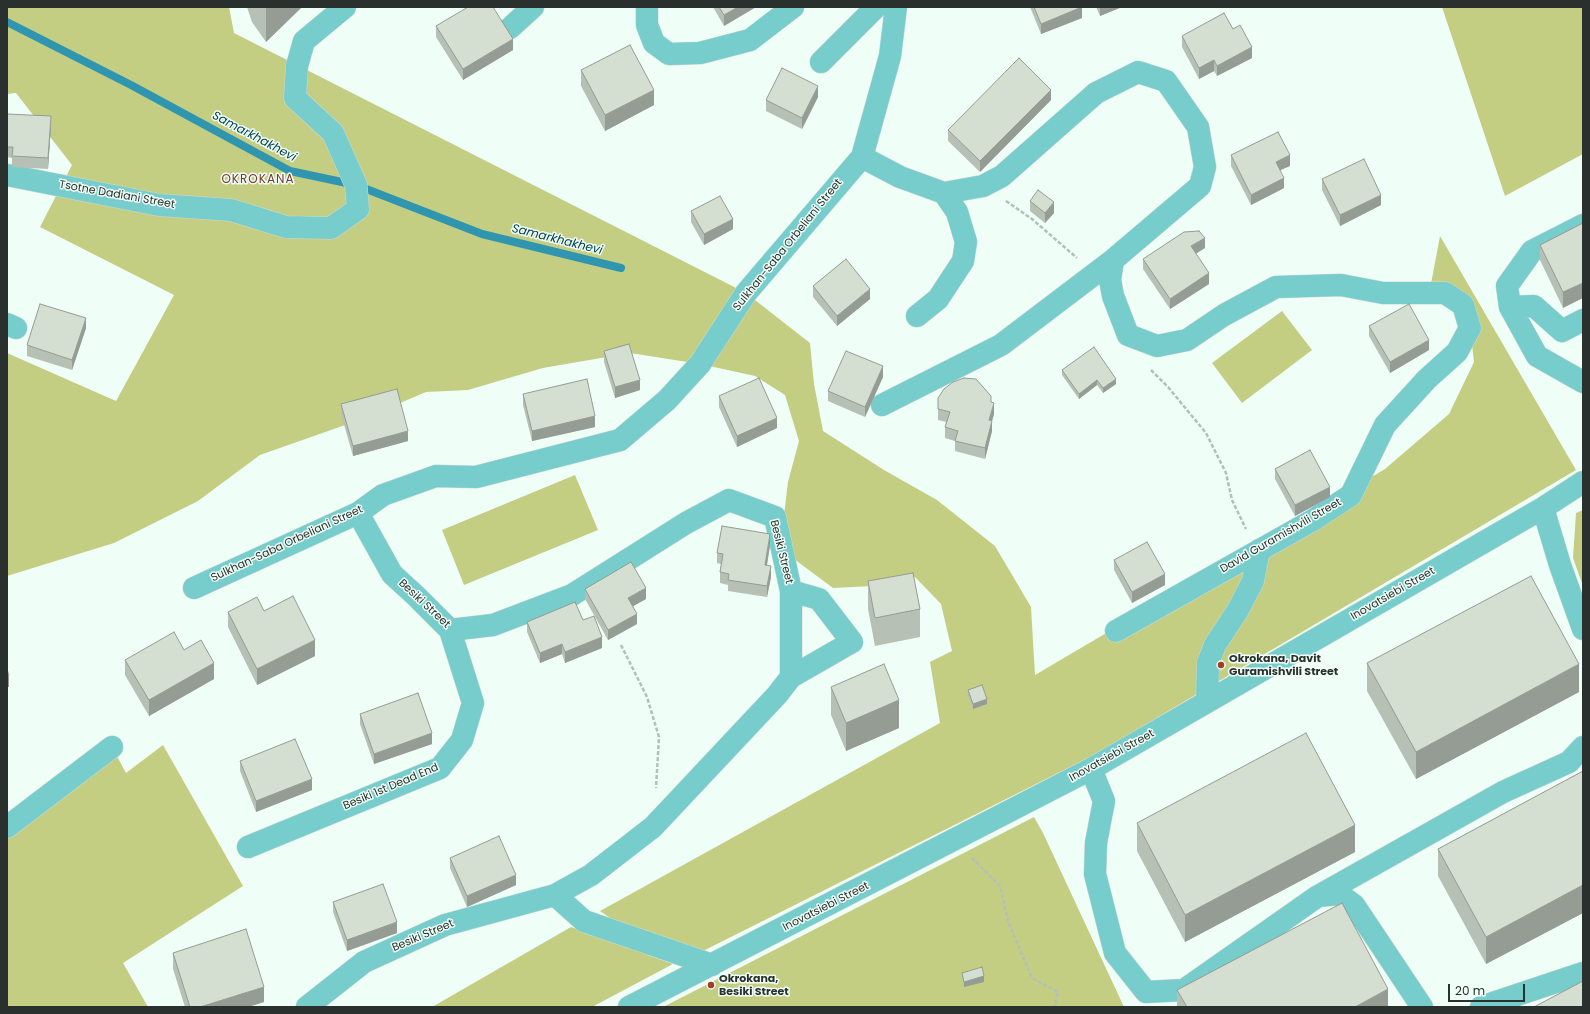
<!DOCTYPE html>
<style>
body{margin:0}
#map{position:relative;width:1590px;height:1014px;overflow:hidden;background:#f0fef8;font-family:Poppins,sans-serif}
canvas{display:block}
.frame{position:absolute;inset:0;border:8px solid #29302d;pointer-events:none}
.scale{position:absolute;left:1448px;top:984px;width:77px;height:18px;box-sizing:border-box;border:2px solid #29302d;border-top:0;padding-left:5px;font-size:12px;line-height:14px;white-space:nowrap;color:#29302d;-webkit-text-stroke:3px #f0fef8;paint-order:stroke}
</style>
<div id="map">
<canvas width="1590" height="1014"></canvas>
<div class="frame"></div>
<div class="scale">20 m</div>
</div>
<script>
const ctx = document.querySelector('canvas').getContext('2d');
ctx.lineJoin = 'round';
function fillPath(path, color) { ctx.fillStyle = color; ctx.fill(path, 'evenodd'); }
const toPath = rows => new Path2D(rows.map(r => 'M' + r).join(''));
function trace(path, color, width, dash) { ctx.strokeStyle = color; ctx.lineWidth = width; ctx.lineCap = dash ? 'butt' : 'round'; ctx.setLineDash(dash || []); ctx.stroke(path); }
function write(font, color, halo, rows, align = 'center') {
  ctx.font = font + ' Poppins,sans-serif'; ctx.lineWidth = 3; ctx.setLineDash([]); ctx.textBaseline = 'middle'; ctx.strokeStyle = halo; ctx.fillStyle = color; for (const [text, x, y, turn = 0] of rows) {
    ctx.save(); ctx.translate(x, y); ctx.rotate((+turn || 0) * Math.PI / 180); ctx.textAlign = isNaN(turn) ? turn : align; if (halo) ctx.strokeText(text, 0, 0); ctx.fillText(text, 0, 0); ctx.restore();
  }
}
const green = toPath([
 [7,7,229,7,234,33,746,293,810,343,814,384,823,431,884,470,937,500,995,546,1031,607,1035,675,1385,469,1449,414,1474,362,1470,328,1431,284,1440,236,1576,470,1094,755,701,952,632,933,600,911,940,723,930,662,952,651,941,604,915,577,873,586,833,588,790,556,782,532,788,482,799,441,785,395,755,376,700,364,630,353,543,368,468,390,426,392,365,418,260,455,198,501,114,543,7,576,7,353,116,401,174,295,40,227,72,165,16,93,7,94],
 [1442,7,1583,7,1583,154,1505,196],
 [1282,311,1312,350,1242,403,1212,363],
 [575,475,598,530,464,585,442,530],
 [1583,510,1583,586,1573,558,1576,513],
 [163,745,243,886,123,963,148,1007,7,1007,7,827,112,747,126,773],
 [1034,817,1043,833,1124,1007,663,1007],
 [571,927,673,964,592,1007,432,1007]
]);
const stream = toPath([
 [7,22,131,85,290,171,356,185,482,234,621,268]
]);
const path = toPath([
 [1006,201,1032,219,1077,258],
 [1151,370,1168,387,1206,433,1226,473,1232,500,1246,529],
 [621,645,647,697,659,737,656,788],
 [972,858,1000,886,1008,921,1032,978,1058,992,1055,1007]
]);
const minor = toPath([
 [647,7,647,25,654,43,669,54,700,53,750,40,793,7],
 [510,28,533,7],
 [821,62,876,7],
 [862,157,900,177,944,193,983,186,1002,176,1096,93,1138,72,1166,81,1198,127,1205,167,1200,186,1113,260,1110,280,1113,296,1128,335,1157,346,1187,340,1224,315,1276,287,1341,285,1383,293,1445,293,1463,305,1470,328,1457,352,1427,379,1385,425,1351,495,1313,520,1116,631],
 [7,175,159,205,231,210,286,227,331,228,358,209,356,185,333,133,295,98,297,66,304,41,345,7],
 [1583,225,1532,251,1507,286,1510,307,1537,356,1583,382],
 [1510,307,1534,306,1562,331,1583,320],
 [917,316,938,299,963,261,966,242,957,212,944,193],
 [7,324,16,328],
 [882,405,1001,345,1113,260],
 [1543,508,1560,565,1583,629],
 [358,513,392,574,416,596,450,630,493,625,572,595,686,523,729,500,775,517,791,591,791,677,777,695,653,827,591,875,555,895,584,921,712,965],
 [194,588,358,513,383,495,436,476,476,477,620,440,667,400,700,364,746,293,862,157,890,56,896,7],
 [791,591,819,599,852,642,791,677],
 [1207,702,1208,663,1215,645,1238,610,1253,581,1259,550],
 [1091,769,1104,801,1096,843,1095,874,1115,953,1146,992,1184,990,1318,896,1339,894,1354,905,1422,1007],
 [7,827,112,747],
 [248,847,440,768,462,740,473,703,450,630],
 [1320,895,1503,792,1569,762,1583,747],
 [307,1007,364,962,445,925,555,895],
 [629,1007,1091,769,1543,508,1583,482],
 [1481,1007,1583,973]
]);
const wall = toPath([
 [247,7,302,7,266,42,252,22],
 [713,7,756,7,724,26],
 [1030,7,1082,7,1082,18,1041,34],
 [1096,7,1122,7,1100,16],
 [436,26,513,50,463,80,436,37],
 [1233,29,1252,58,1217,76,1214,71,1199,79,1182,47,1182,36],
 [581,70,654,105,605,131,581,86],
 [818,97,802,129,766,111,766,100],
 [1051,100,980,172,948,141,948,130],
 [7,114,51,126,48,169,12,167,12,158,7,157],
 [1231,155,1290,166,1280,170,1284,188,1251,205,1231,166],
 [1322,179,1381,205,1340,226,1322,190],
 [1030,201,1054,213,1045,223,1030,211],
 [691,211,733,229,704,245,691,222],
 [1583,223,1563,308,1540,260,1540,245],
 [1205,248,1196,254,1209,284,1170,309,1143,269,1143,259],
 [813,286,870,299,837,326,813,297],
 [1369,326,1429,350,1390,373,1369,336],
 [86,328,72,370,27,356,27,345],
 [604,351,640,390,615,398,604,362],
 [1062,370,1116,384,1103,393,1097,385,1079,399,1062,375],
 [883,377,865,417,828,401,828,391],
 [523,394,595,427,532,441,523,405],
 [719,396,777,428,737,447,719,407],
 [938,398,991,403,994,414,992,421,992,431,985,459,955,451,955,441,945,438,945,427,946,422,938,420],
 [341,404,408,441,353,456,341,414],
 [1275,469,1330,497,1295,516,1275,479],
 [770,545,767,566,771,577,767,597,728,591,728,585,720,583,720,572,721,564,717,563,717,553],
 [1114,560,1165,585,1132,603,1114,570],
 [868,581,920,609,920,637,875,646,868,609],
 [585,589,646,599,633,606,637,624,608,640,585,599],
 [264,611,315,656,257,685,228,627,228,612],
 [583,620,602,648,565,663,562,654,540,663,527,632,527,622],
 [184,650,214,679,149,716,125,675,125,660],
 [1367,663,1579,692,1416,779,1367,691],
 [831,687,899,728,846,751,831,715],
 [968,690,987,704,973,709,968,695],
 [360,714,432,744,374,764,360,724],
 [240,761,312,790,256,812,240,771],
 [1583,771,1583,913,1486,964,1438,876,1438,849],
 [1137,823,1355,852,1185,942,1137,851],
 [450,858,516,885,467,907,450,868],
 [333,902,397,933,347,951,333,912],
 [173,953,264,1002,248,1007,185,1007,173,969],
 [962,973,984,982,964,987,962,978],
 [1177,990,1388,1007,1177,1007]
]);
const shadedWall = toPath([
 [266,7,302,7,266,42],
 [738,7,756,7,724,26,724,15],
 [1082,7,1082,18,1041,34,1041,24],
 [1100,7,1122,7,1100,16],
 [513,39,513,50,463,80,463,69],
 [1252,47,1252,58,1217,76,1217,66],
 [1214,60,1214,71,1199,79,1199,68],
 [818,86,818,97,802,129,802,118],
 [654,90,654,105,605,131,605,115],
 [1051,90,1051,100,980,172,980,161],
 [51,116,51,126,48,169,48,158],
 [1290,155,1290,166,1276,172,1276,162],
 [1284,178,1284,188,1251,205,1251,195],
 [1381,195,1381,205,1340,226,1340,215],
 [1054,202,1054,213,1045,223,1045,213],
 [733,219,733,229,704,245,704,234],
 [1205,238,1205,248,1191,256,1191,246],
 [1209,273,1209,284,1170,309,1170,299],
 [1583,283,1583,298,1563,308,1563,292],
 [870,289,870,299,837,326,837,316],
 [86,318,86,328,72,370,72,360],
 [1429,340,1429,350,1390,373,1390,362],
 [883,366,883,377,865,417,865,407],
 [1116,379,1116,384,1103,393,1103,388],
 [640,380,640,390,615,398,615,387],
 [1097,380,1097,385,1079,399,1079,394],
 [994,403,994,414,992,421,992,431,985,459,985,448,989,420],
 [595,416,595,427,532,441,532,431],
 [777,418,777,428,737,447,737,436],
 [408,431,408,441,353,456,353,446],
 [1330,487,1330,497,1295,516,1295,505],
 [770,534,770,545,765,576,765,565],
 [771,566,771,577,767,597,767,586],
 [1165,574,1165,585,1132,603,1132,592],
 [646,588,646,599,628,609,628,598],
 [637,614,637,624,608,640,608,630],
 [602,637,602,648,565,663,565,652],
 [315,640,315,656,257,685,257,669],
 [562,644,562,654,540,663,540,653],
 [214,663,214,679,149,716,149,700],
 [1579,664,1579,692,1416,779,1416,752],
 [9,676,9,687,7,687,7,677],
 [987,699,987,704,973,709,973,704],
 [899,700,899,728,846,751,846,723],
 [432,733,432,744,374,764,374,754],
 [312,779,312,790,256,812,256,801],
 [1355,825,1355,852,1185,942,1185,915],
 [516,875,516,885,467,907,467,896],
 [1583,885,1583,913,1486,964,1486,937],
 [397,922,397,933,347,951,347,940],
 [984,976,984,982,964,987,964,982],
 [264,987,264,1002,248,1007,200,1007],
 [1388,989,1388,1007,1355,1007]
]);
const building = toPath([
 [468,7,493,7,513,39,463,69,436,26,468,7],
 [719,7,738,7,724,15,719,7],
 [1034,7,1082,7,1041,24,1034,7],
 [1224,13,1233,29,1240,25,1252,47,1217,66,1214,60,1199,68,1182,36,1224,13],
 [630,45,654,90,605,115,581,70,630,45],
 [1019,58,1051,90,980,161,948,130,1019,58],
 [782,68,818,86,802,118,766,100,782,68],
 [7,114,51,116,48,158,12,156,13,147,7,147,7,114],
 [1278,132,1290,155,1276,162,1284,178,1251,195,1231,155,1278,132],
 [1364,159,1381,195,1340,215,1322,179,1364,159],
 [1038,190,1054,202,1045,213,1030,201,1038,190],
 [720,196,733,219,704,234,691,211,720,196],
 [1583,223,1583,283,1563,292,1540,245,1583,223],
 [1199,231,1205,238,1191,246,1209,273,1170,299,1143,259,1184,232,1199,231],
 [846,259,870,289,837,316,813,286,846,259],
 [40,304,86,318,72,360,27,345,40,304],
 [1409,304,1429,340,1390,362,1369,326,1409,304],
 [629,344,640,380,615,387,604,351,629,344],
 [1094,347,1116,379,1103,388,1097,380,1079,394,1062,370,1094,347],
 [846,351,883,366,865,407,828,391,846,351],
 [759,378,777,418,737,436,719,396,759,378],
 [964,378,976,379,991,396,991,402,994,403,989,420,992,421,985,448,955,441,958,431,945,427,950,412,938,409,938,398,944,389,953,382,964,378],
 [587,379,595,416,532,431,523,394,587,379],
 [397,389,408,431,353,446,341,404,397,389],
 [1310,450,1330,487,1295,505,1275,469,1310,450],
 [722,526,770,534,765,565,771,566,767,586,728,580,729,574,720,572,723,554,717,553,722,526],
 [1147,542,1165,574,1132,592,1114,560,1147,542],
 [631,562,646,588,628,598,637,614,608,630,585,589,631,562],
 [913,573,920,609,875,618,868,581,913,573],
 [1531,576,1579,664,1416,752,1367,663,1531,576],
 [293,596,315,640,257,669,228,612,257,597,264,611,293,596],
 [575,602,583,620,594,616,602,637,565,652,562,644,540,653,527,622,575,602],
 [174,632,184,650,201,640,214,663,149,700,125,660,174,632],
 [884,664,899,700,846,723,831,687,884,664],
 [7,669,9,676,7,677,7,669],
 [982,685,987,699,973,704,968,690,982,685],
 [418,693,432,733,374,754,360,714,418,693],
 [1306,733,1355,825,1185,915,1137,823,1306,733],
 [295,739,312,779,256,801,240,761,295,739],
 [1583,771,1583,885,1486,937,1438,849,1583,771],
 [499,836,516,875,467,896,450,858,499,836],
 [383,884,397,922,347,940,333,902,383,884],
 [1342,903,1388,989,1355,1007,1187,1007,1177,990,1342,903],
 [246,929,264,987,200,1007,190,1007,173,953,246,929],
 [982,967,984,976,964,982,962,973,982,967],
 [1583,981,1583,1007,1534,1007,1583,981]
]);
const markers = [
 [1221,665,4,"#a63d23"],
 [711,985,4,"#a63d23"]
];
const streetNames = [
 ["Tsotne Dadiani Street",117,195,10],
 ["Sulkhan-Saba Orbeliani Street",788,245,-51],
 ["David Guramishvili Street",1281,536,-30],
 ["Sulkhan-Saba Orbeliani Street",287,544,-25],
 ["Besiki Street",781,552,76],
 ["Inovatsiebi Street",1393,594,-30],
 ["Besiki Street",424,604,43],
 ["Inovatsiebi Street",1112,756,-29],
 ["Besiki 1st Dead End",391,787,-23],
 ["Inovatsiebi Street",826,907,-27],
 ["Besiki Street",423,936,-23]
];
const poiNames = [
 ["Okrokana, Davit",1229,659],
 ["Guramishvili Street",1229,672],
 ["Okrokana,",719,979],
 ["Besiki Street",719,992]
];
const waterNames = [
 ["Samarkhakhevi",254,137,28],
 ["Samarkhakhevi",557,240,14]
];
const neighbourhoodNames = [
 ["OKROKANA",258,180]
];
fillPath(green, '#c4ce82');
trace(stream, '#3096b0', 8);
trace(minor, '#ccd9d3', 23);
trace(path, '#b3bfb9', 2.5, [4, 2]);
trace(minor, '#77cdcc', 22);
fillPath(wall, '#b6c0b5');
fillPath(shadedWall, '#949c93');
fillPath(building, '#d4dfd2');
trace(building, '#949c93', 1);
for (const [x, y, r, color] of markers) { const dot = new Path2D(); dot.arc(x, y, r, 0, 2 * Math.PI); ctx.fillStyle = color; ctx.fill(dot); trace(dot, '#f0fef8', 1.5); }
write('11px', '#29302d', '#f0fef8', streetNames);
write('bold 11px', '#29302d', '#f0fef8', poiNames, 'left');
write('italic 12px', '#00404f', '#f0fef8', waterNames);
ctx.letterSpacing = '1px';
write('12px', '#7c3827', '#f0fef8', neighbourhoodNames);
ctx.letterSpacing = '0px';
</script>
